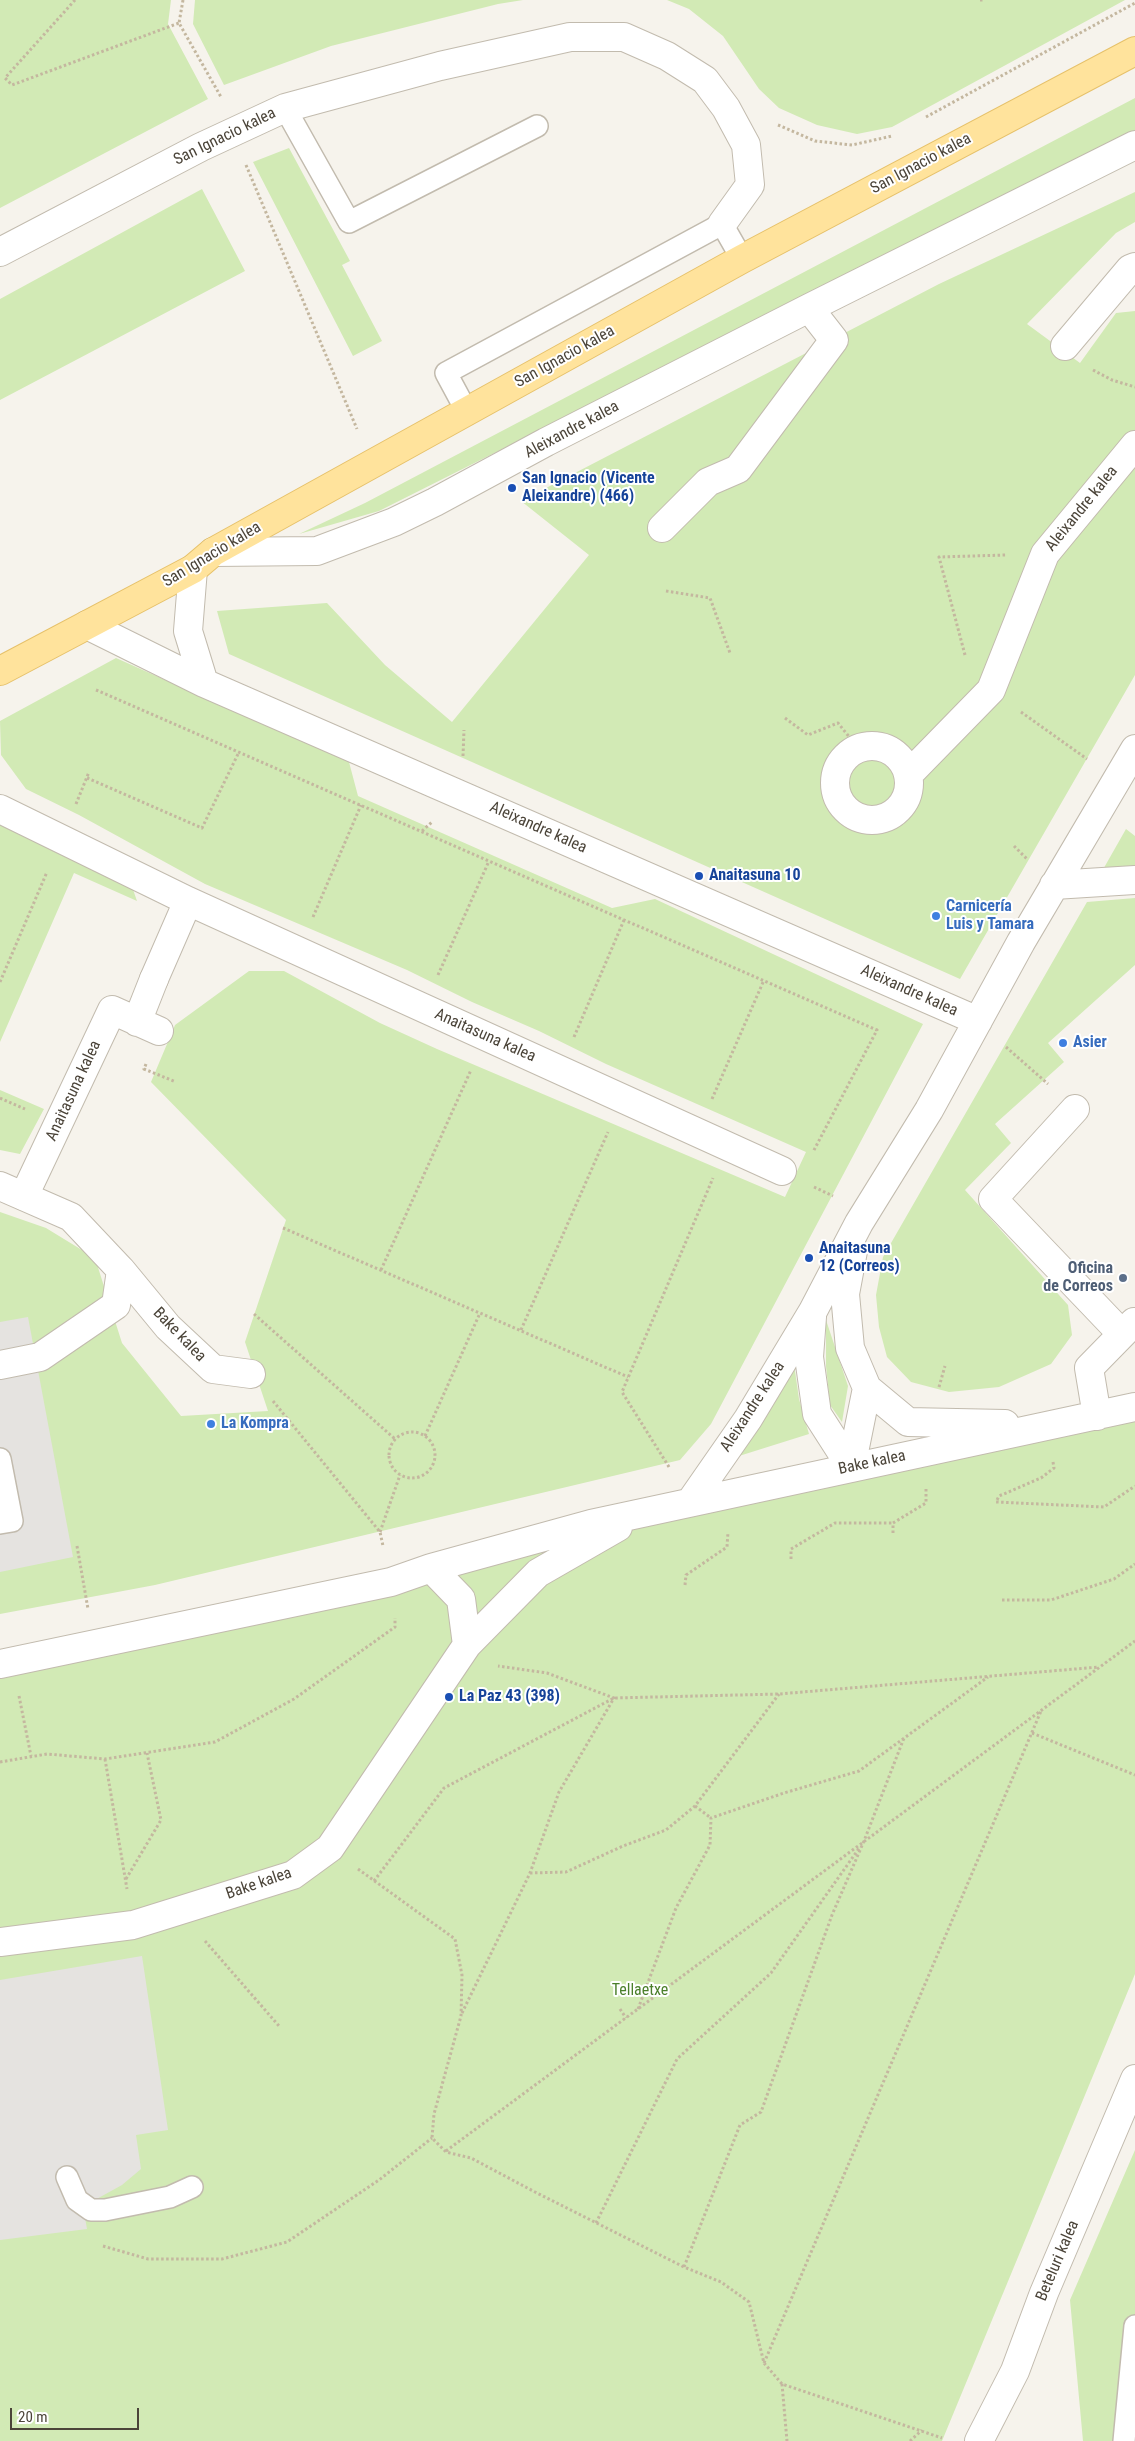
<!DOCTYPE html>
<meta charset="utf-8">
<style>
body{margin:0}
#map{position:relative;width:1135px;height:2441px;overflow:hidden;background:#f6f3ec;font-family:"Roboto Condensed",sans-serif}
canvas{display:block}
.scale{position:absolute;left:10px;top:2408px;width:129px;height:22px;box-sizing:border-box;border:2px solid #4b4439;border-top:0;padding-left:6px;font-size:15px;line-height:18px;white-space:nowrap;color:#4b4439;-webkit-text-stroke:4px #fff;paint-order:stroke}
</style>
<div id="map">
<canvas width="1135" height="2441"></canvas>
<div class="scale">20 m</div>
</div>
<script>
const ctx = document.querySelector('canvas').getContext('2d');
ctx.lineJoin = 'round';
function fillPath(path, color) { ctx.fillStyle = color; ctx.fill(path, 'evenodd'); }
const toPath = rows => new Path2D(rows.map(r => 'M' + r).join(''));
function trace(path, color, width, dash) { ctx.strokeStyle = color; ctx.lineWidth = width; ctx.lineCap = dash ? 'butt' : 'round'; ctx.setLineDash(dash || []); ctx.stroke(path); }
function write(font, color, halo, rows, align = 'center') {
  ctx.font = font + ' "Roboto Condensed",sans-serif'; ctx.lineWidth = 4; ctx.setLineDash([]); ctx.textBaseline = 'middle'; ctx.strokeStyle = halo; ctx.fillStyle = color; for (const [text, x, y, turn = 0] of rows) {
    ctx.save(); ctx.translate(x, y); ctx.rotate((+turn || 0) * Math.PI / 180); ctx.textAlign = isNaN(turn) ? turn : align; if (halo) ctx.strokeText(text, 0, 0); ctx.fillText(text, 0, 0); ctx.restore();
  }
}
const green = toPath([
 [0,0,171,0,168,24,208,99,0,208],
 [195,0,523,0,498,4,331,46,224,85,193,24],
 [667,0,1125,0,892,127,857,134,817,125,779,108,759,89,723,36,689,9],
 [1135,98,1135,131,379,511,299,534,365,503],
 [289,148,350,261,342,265,382,341,353,356,253,162],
 [202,189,245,271,0,400,0,299],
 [1135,192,1135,222,1116,233,1027,324,1080,363,1116,313,1135,311,1135,675,960,979,229,654,217,611,327,603,385,665,452,722,589,555,521,501,939,284],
 [116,658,349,762,358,796,612,908,655,899,923,1024,711,1424,680,1460,155,1585,0,1614,0,1212,46,1228,95,1258,122,1343,181,1416,268,1411,245,1342,286,1220,151,1082,175,1025,249,971,284,971,380,1023,437,1049,785,1197,806,1152,606,1064,539,1031,472,1002,407,970,205,884,79,815,26,789,1,755,0,721],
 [0,817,129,878,137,901,74,873,0,1042],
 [1126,829,1135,836,1135,870,1101,873],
 [1135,898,1135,965,1048,1043,1064,1062,995,1124,1011,1143,965,1190,1068,1305,1072,1335,1051,1364,999,1387,949,1392,911,1382,887,1357,879,1327,876,1295,883,1257,1087,902],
 [0,1090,44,1109,20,1154,0,1150],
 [826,1320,848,1386,842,1422,830,1405,826,1366],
 [794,1364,799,1399,809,1434,739,1456],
 [1135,1412,1135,1974,942,2441,0,2441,0,1668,851,1467],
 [1135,2150,1135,2441,1083,2441,1070,2300]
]);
const parking = toPath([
 [28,1317,73,1557,0,1572,0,1322],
 [142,1956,168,2130,136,2135,141,2169,122,2185,93,2201,84,2212,87,2229,0,2240,0,1980]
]);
const path = toPath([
 [75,0,5,78,12,85,179,23],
 [183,0,179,23,221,97],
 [980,0,985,0],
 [926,117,1135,3],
 [778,125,815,141,852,145,892,136],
 [246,165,357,429],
 [1093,370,1112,380,1135,387],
 [666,591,710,598,730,653],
 [965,655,939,557,1006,555],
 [96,690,877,1030,813,1152],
 [1021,712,1087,759],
 [785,718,808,735,838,723,859,749],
 [463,756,464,730],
 [87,778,202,828,239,752],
 [76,804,89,772],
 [422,831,432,822],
 [1014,846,1028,860],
 [313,917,361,805],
 [438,975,489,861],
 [0,982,47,872],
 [574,1037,624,920],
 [1006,1047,1048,1084],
 [146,1064,144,1069,176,1082],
 [0,1098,25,1109],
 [712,1099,764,980],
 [814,1187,833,1196],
 [283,1228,628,1377],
 [381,1270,471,1070],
 [254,1314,395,1439],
 [521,1330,608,1132],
 [939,1387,945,1366],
 [273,1401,380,1532,383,1546],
 '389 1455a23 23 0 1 1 46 0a23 23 0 1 1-46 0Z',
 [425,1436,480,1313],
 [1053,1462,1054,1468,1041,1478,999,1496,996,1502,1104,1507,1135,1486],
 [669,1467,622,1392,713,1178],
 [380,1532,400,1475],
 [893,1533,893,1523,926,1503,926,1488],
 [77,1546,88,1609],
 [791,1559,791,1549,835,1523,893,1523],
 [685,1585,686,1575,727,1547,728,1532],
 [1002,1600,1051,1600,1114,1579,1135,1564],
 [19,1696,31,1756],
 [1032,1733,1135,1775],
 [105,1759,127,1889],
 [0,1762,47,1754,105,1759,215,1742,294,1699,395,1627,395,1618],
 [695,1806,711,1818],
 [358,1869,455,1939,462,1975,461,2016,434,2114,432,2138,446,2152,471,2158,535,2192,684,2267,721,2282,749,2302,764,2363,782,2384,942,2438],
 [530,1873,566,1872,623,1846,666,1830,695,1806,779,1694],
 [126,1879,161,1820,147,1753],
 [374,1881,444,1788,614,1698,779,1694,1099,1667],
 [205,1941,279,2026],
 [620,2009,626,2018],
 [638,2009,676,1908,710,1845,711,1818,784,1793,859,1771,988,1677],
 [462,2013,530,1873,559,1792,614,1698,547,1673,498,1666],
 [446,2151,1135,1641],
 [596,2223,677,2059,771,1973,860,1847],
 [103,2246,148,2259,222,2259,287,2242,379,2180,432,2138],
 [684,2267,740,2125,761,2112,832,1915,864,1841,904,1738],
 [764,2363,1041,1711],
 [782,2384,787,2441],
 [910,2441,922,2430]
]);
const service = toPath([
 [285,108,349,222,537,126],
 [467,412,446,373,722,224,742,259],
 [0,1459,12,1521,0,1523],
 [67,2177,77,2200,91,2210,105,2210,170,2197,192,2187],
 [1124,2441,1135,2326]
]);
const pedestrian = toPath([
 [137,1022,154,979],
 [24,1196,112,1010,159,1031]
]);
const minor = toPath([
 [0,252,201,147,285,108,440,66,570,37,624,37,667,56,705,80,726,108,746,145,750,185,722,224],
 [1065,346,1130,269,1135,267],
 [662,528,708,482,738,469,834,340,809,308],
 [213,552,317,551,394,522,435,502,546,442,809,308,1135,145],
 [193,569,188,631,204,683],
 [87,625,204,683,978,1021],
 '835 783a37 37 0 1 1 74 0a37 37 0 1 1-74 0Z',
 [908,775,991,690,1045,554,1135,445],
 [0,809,188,901,782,1171],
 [1054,885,1135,880],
 [154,979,188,901],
 [1075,1109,993,1199,1121,1333],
 [0,1186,71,1217,121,1270,116,1305,40,1357,0,1365],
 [853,1251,845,1294,850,1348,867,1388,908,1422,1005,1424],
 [121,1270,168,1327,213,1369,251,1374],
 [812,1317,809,1357,817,1414,851,1467],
 [1097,1416,1089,1368,1134,1322],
 [851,1467,867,1388],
 [691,1501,748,1419,813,1311,859,1223,929,1110,1021,942,1135,749],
 [467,1645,538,1573,618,1527],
 [0,1664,391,1582,431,1568,591,1524,1135,1407],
 [0,1942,133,1925,293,1875,330,1848,467,1645,461,1599,431,1568],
 [979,2441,1015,2371,1044,2293,1135,2079]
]);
const primary = toPath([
 [0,671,193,569,213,552,742,259,1135,51]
]);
const markers = [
 [512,488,5,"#1a4fb4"],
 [699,876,5,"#1a4fb4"],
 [936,916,5,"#3f7fe0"],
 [1063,1043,5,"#3f7fe0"],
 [809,1258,5,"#1a4fb4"],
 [1123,1278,5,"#5c6f8a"],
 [211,1424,5,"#3f7fe0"],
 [449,1697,5,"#1a4fb4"]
];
const streetNames = [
 ["San Ignacio kalea",225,137,-26],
 ["San Ignacio kalea",921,164,-28],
 ["San Ignacio kalea",565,357,-29],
 ["Aleixandre kalea",572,430,-28],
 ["Aleixandre kalea",1082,509,-51],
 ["San Ignacio kalea",212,555,-31],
 ["Aleixandre kalea",538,828,24],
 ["Aleixandre kalea",909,991,24],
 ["Anaitasuna kalea",485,1036,24],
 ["Anaitasuna kalea",74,1091,-65],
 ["Bake kalea",179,1335,46],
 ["Aleixandre kalea",753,1407,-57],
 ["Bake kalea",872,1463,-12],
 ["Bake kalea",259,1884,-19],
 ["Beteluri kalea",1058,2261,-67]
];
const transitNames = [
 ["San Ignacio (Vicente",522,479],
 ["Aleixandre) (466)",522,497],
 ["Anaitasuna 10",709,876],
 ["Anaitasuna",819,1249],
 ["12 (Correos)",819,1267],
 ["La Paz 43 (398)",459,1697]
];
const shopNames = [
 ["Carnicería",946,907],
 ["Luis y Tamara",946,925],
 ["Asier",1073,1043],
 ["La Kompra",221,1424]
];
const serviceNames = [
 ["Oficina",1113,1269],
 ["de Correos",1113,1287]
];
const parkNames = [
 ["Tellaetxe",640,1991]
];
fillPath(green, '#d2eab5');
fillPath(parking, '#e5e3e0');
trace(service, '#c2bbae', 24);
trace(pedestrian, '#c2bbae', 30);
trace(minor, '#c2bbae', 30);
trace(primary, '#e6c16a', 30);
trace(path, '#c4b79f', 3, [2.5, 2.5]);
trace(service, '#fff', 21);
trace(pedestrian, '#fff', 28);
trace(minor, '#fff', 28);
trace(primary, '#ffe39c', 28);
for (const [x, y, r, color] of markers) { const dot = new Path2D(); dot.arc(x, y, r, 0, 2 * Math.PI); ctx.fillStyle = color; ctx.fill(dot); trace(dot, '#fff', 2); }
write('16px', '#4b4439', '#fff', streetNames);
write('bold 16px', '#164399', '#fff', transitNames, 'left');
write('bold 16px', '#366cbe', '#fff', shopNames, 'left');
write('bold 16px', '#4e5e75', '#fff', serviceNames, 'right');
write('16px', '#4a7f2a', '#fff', parkNames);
</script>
